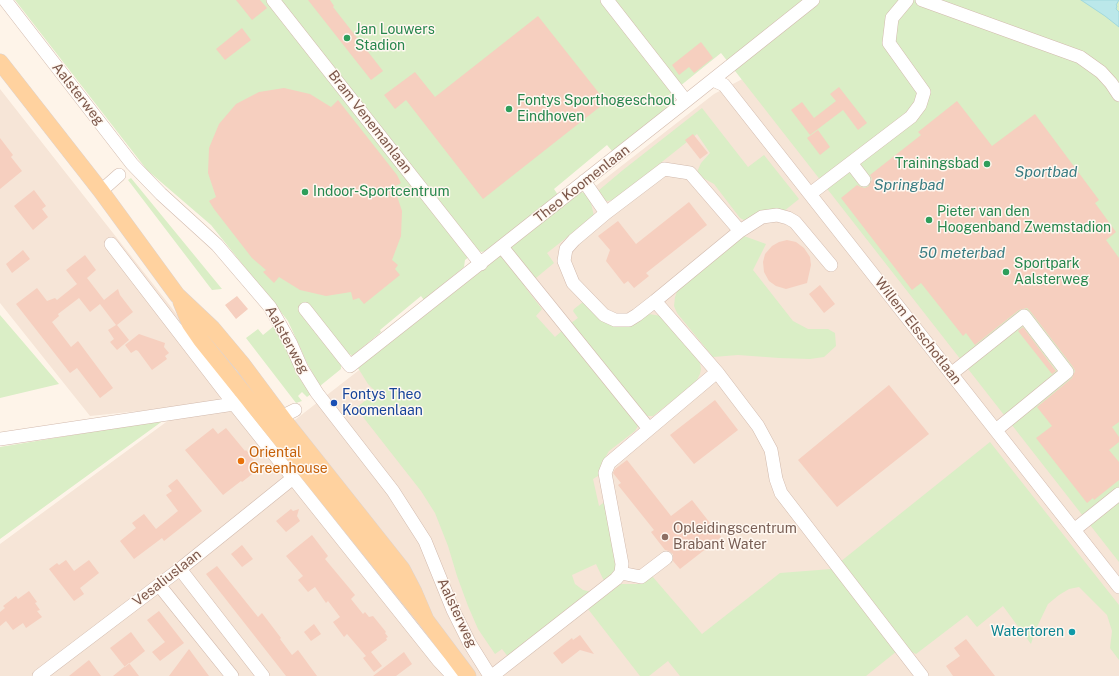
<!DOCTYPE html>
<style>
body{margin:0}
canvas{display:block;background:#fef4e9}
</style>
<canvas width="1119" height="676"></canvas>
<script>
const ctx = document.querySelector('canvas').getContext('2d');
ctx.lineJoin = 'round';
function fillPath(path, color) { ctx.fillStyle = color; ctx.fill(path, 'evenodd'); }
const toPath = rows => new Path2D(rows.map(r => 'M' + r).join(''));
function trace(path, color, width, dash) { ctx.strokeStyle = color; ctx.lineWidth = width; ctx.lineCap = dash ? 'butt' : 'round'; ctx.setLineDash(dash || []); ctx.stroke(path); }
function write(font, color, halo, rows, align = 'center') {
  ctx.font = font + ' "Public Sans",sans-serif'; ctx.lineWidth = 3; ctx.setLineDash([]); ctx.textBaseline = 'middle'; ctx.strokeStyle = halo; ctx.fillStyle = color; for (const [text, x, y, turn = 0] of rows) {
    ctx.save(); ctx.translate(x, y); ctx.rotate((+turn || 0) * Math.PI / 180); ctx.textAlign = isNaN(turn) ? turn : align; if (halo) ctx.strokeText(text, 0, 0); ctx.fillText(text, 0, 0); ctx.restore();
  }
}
const residential = toPath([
 [892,0,1119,0,1119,676,0,676,0,544,188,406,90,416,0,303,0,89,273,437,714,94]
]);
const green = toPath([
 [15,0,1119,0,1119,562,721,53,659,103,673,93,674,98,673,104,612,151,607,145,554,189,558,195,487,251,481,252,478,250,465,260,464,267,424,300,421,296,380,330,381,332,352,356,350,354,341,361,341,369,320,386,308,365,288,321,211,225,147,170],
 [702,108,748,167,764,155,799,199,784,211,746,221,740,218,714,184,703,178,697,172,701,163,710,153,697,134,614,200,607,201,603,199,598,191,623,170],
 [131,178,222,289,212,290,128,180],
 [581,192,585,193,590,199,594,216,547,253,554,263,525,287,542,309,536,316,555,337,564,329,638,422,638,426,635,431,609,451,602,463,601,474,593,479,599,506,606,501,616,571,605,583,596,564,572,575,575,584,583,590,592,592,509,658,502,649,495,654,478,629,468,606,457,576,448,546,435,513,421,491,356,408,376,392,368,384,358,368],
 [744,236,766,244,753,270,793,321,808,329,828,329,835,333,836,346,824,357,810,359,779,358,738,355,713,357,677,313,674,306,675,297,678,289,686,281],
 [583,302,597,317,604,322,612,325,649,314,661,316,698,357,700,363,701,369,700,374,696,382,653,416,646,416,571,323,578,318,573,311,574,309],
 [0,315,24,343,59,384,0,398],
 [274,326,284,343,300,379,311,394,307,397,302,392,298,396,302,401,296,403,246,338,258,329,263,335],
 [164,420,0,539,0,447],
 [990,442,1119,605,1119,660,1110,648,1112,631,1107,615,1079,587,1069,589,1059,595,1048,604,1035,631,1031,644,1003,606,977,627,967,615,916,654,912,652,840,562],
 [831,569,897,651,866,676,680,676,668,661,649,676,640,676,588,609,621,584,642,584,652,576,702,634,780,573]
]);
const water = toPath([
 [1081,0,1119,0,1116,5,1117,6,1116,9,1119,12,1119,27,1105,16,1081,0]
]);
const building = toPath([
 [236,0,260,0,267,8,252,20],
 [308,0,330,0,334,6,333,7,383,71,371,80],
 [538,16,606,102,483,199,406,100,395,109,384,95,415,72,435,97],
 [242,28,251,40,225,60,216,49],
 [701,42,713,58,694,73,689,67,679,75,672,65],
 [839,87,867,123,858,130,843,110,810,135,791,110,802,102,814,118,836,101,830,94],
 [284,88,310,94,331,107,338,100,397,175,401,183,394,187,402,211,401,236,392,260,398,265,395,269,400,275,364,304,359,298,353,300,351,292,326,296,300,290,279,277,274,283,263,272,266,270,252,258,214,209,209,201,216,197,208,173,209,148,219,124,236,104,259,92],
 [957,101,992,146,1035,114,1099,200,1095,203,1116,232,1106,240,1119,258,1119,422,1112,427,1119,437,1119,442,1109,450,1119,462,1119,480,1094,500,1093,498,1087,503,1036,438,1052,426,1037,407,1072,378,1075,371,1073,367,1030,311,1027,308,1019,310,975,345,966,333,963,336,921,283,912,290,841,198,857,185,861,187,865,188,869,186,872,179,870,175,921,135,918,132],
 [818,130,830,147,820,155,807,138],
 [693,134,708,153,700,159,685,140],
 [0,138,13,155,11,157,22,171,0,189],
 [34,190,46,206,42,209,48,217,33,230,14,206],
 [689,202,707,225,646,273,649,276,634,288,628,281,624,284,606,261,610,250,598,236,618,221,636,244],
 [787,240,796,242,804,248,810,257,811,265,807,283,786,289,776,286,769,281,764,272,763,262,765,254,772,246,779,242],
 [23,250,30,259,12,273,6,264],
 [85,255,96,270,87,278,104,300,118,289,120,295,133,312,117,325,129,340,117,350,110,342,114,339,108,330,116,325,100,304,90,312,79,298,58,314,59,316,52,322,71,347,78,341,113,388,100,398,77,368,70,373,16,304,37,288,47,301,55,298,57,300,77,284,66,270],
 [820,285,835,304,824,313,809,294],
 [237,296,248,309,236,319,225,305],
 [1023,327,1056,371,1052,374,1018,331],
 [139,334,165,343,164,347,169,353,165,356,167,359,152,370,138,351,136,350,131,353,125,345],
 [889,385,929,434,837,507,798,460],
 [715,400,738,430,694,464,670,435],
 [213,428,218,434,226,428,245,451,246,450,260,468,242,482,241,481,223,495,185,450],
 [627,460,671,516,692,500,721,537,680,569,673,561,673,554,669,551,665,550,651,532,654,530,618,485,621,483,613,473,615,469],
 [177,479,202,511,164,541,162,538,134,559,120,541,136,528,132,523,144,514,156,529,178,511,166,495,172,491,168,486],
 [291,509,293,511,299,509,297,516,300,521,286,532,276,521],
 [312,535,328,556,325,559,355,595,351,599,363,614,365,612,369,617,373,616,386,632,385,633,388,637,386,638,387,640,371,652,382,666,374,672,363,658,366,656,347,634,344,637,333,622,340,617,328,601,326,603,315,587,308,592,298,580,303,576,286,556],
 [242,545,253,559,242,567,231,554],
 [66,560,74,571,89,560,99,573,80,588,84,594,74,601,49,569,57,563,59,565],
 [217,566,258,617,262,613,281,638,280,639,292,655,298,650,317,676,286,676,206,574],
 [29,591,37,602,35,603,40,610,37,611,42,617,26,628,23,623,13,630,6,621,0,626,0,612,5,608,3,606,16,596,18,599],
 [159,611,184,643,160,661,152,652,165,642,147,620],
 [314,624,321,634,311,641,304,632],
 [131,632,145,651,125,667,110,648],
 [580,635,594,654,580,650,562,664,553,653,572,638,573,640],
 [966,639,995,676,953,676,946,666,960,656,954,648],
 [189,649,203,668,209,676,169,676],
 [404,652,412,664,396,676,373,676],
 [89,660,101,676,69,676],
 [129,663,139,676,113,676]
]);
const minor = toPath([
 [5,0,132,164,161,194,217,245,270,307,291,344,302,369,317,393,393,491,425,541,453,610,470,644,490,676],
 [273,0,481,264],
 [607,0,686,101],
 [922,0,1080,57,1101,72,1111,83,1119,95],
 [713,80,724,85,1119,587],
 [851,163,864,180],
 [584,181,606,213],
 [101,191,119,175],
 [810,194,911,117,920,105,924,92,889,43,892,18,907,0],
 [740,231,690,173,664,169,606,213,574,240,566,249,564,261,573,283,604,315,615,320,629,320,637,315,655,301,740,231,762,217,777,215,788,218,795,222,831,265],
 [111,244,234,404,438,660,453,676],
 [502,247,649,429],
 [655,301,717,372,758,426,771,450,776,479,781,493,922,676],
 [305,309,350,366,686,101,813,0],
 [951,374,1024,316,1067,372,996,430],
 [281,417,295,410],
 [0,439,234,404,241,401],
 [1074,530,1119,494],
 [180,569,263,676],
 [621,573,641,577,666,558],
 [159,585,232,676],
 [39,676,180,569,293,478],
 [492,676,616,579,621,573,622,564,605,473,609,463,717,372]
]);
const major = toPath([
 [0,62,101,191,177,295,212,328,243,365,287,424,402,569,414,592,426,620],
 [181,302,190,324,201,340,426,620,468,676]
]);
const markers = [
 [347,38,4,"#2e9e5b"],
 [509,109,4,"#2e9e5b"],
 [987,164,4,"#2e9e5b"],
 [305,192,4,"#2e9e5b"],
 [929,220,4,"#2e9e5b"],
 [1006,272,4,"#2e9e5b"],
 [334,403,4,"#1a4fb4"],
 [241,461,4,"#e8710a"],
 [665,537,4,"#8d6e63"],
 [1072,632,4,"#0f9aa8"]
];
const leisureNames = [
 ["Jan Louwers",355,30],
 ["Stadion",355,46],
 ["Fontys Sporthogeschool",517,101],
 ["Eindhoven",517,117],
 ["Trainingsbad",979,164,"right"],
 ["Indoor-Sportcentrum",313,192],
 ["Pieter van den",937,212],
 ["Hoogenband Zwemstadion",937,228],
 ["Sportpark",1014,264],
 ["Aalsterweg",1014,280]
];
const streetNames = [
 ["Aalsterweg",78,94,52],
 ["Bram Venemanlaan",370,122,52],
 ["Theo Koomenlaan",582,184,-38],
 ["Willem Elsschotlaan",918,331,52],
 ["Aalsterweg",287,340,61],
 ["Vesaliuslaan",167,578,-38],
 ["Aalsterweg",457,613,65]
];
const transitNames = [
 ["Fontys Theo",342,395],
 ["Koomenlaan",342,411]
];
const foodNames = [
 ["Oriental",249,453],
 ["Greenhouse",249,469]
];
const educationNames = [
 ["Opleidingscentrum",673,529],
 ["Brabant Water",673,545]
];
const cultureNames = [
 ["Watertoren",1064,632]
];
const waterNames = [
 ["Sportbad",1046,172],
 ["Springbad",909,185],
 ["50 meterbad",962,253]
];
fillPath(residential, '#f6e5d7');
fillPath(green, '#daeec6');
fillPath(water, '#bbe8ea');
trace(water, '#a1d9dd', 1);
fillPath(building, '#f6cfbf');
trace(minor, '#d2baad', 14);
trace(major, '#ddd3d0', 17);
trace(minor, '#fff', 13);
trace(major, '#ffd29f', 16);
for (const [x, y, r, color] of markers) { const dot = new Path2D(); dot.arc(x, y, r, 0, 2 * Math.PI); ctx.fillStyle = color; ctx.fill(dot); trace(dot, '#fff8f1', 1.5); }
write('14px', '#27864d', '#fff8f1', leisureNames, 'left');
write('14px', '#7c574a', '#fff8f1', streetNames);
write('14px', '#164399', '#fff8f1', transitNames, 'left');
write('14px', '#c56008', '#fff8f1', foodNames, 'left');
write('14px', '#785e54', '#fff8f1', educationNames, 'left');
write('14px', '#0d838f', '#fff8f1', cultureNames, 'right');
write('italic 15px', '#3b7c82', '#fff8f1', waterNames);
</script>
